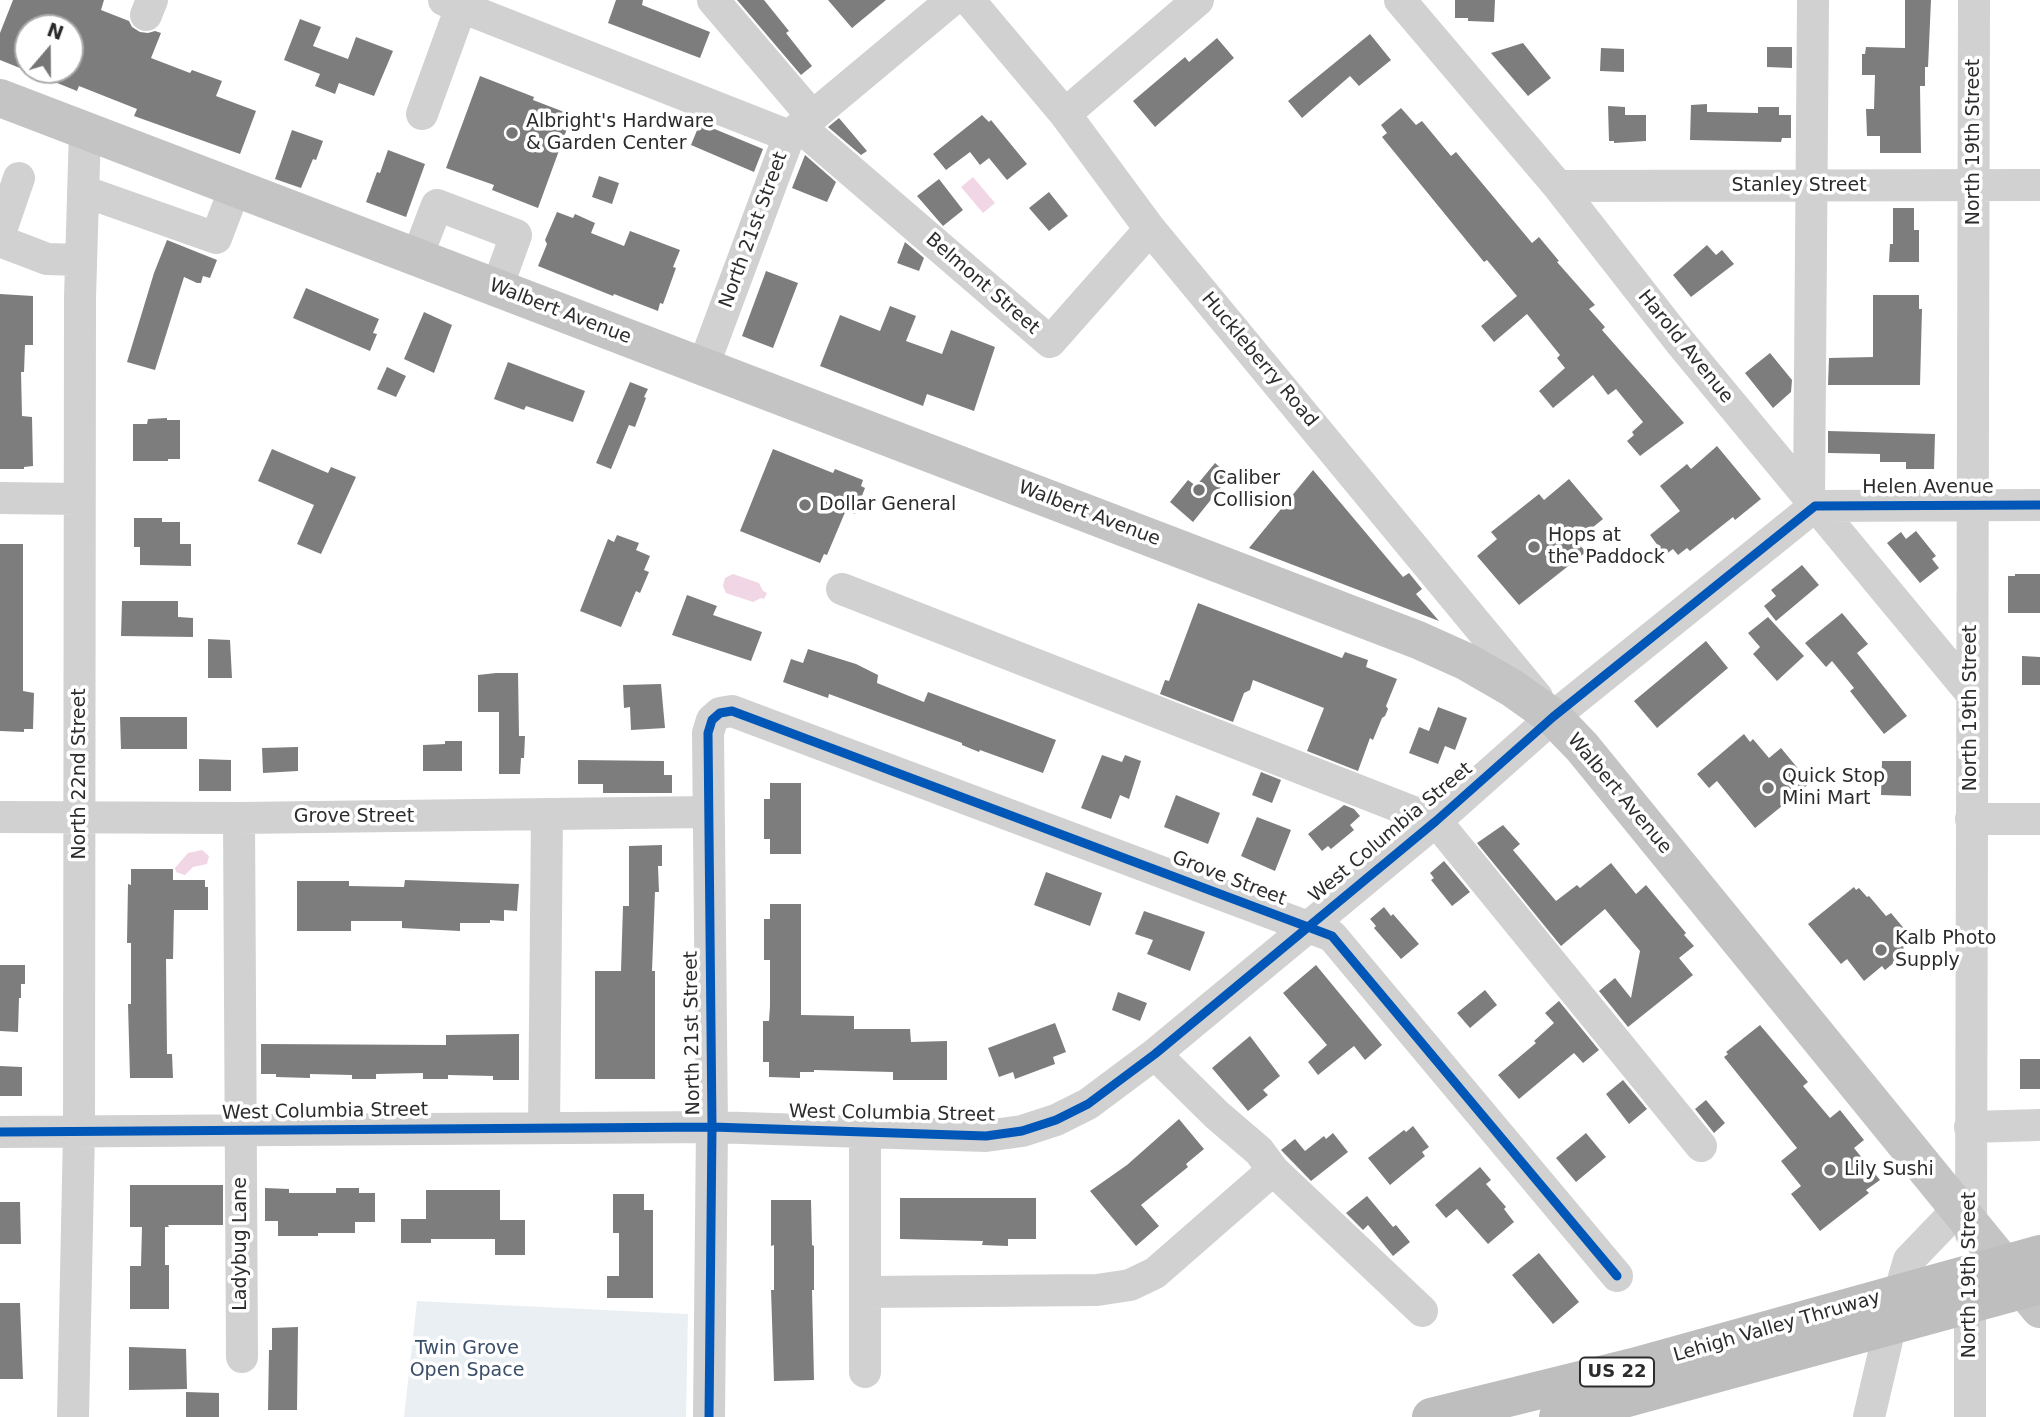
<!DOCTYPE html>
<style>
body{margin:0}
#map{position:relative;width:2040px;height:1417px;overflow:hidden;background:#fff;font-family:"DejaVu Sans",sans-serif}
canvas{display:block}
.north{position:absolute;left:14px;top:14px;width:70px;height:70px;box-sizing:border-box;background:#fff;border:2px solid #ababab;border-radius:50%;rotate:20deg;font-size:19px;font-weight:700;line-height:28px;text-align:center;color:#2c2c2c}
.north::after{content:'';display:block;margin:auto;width:24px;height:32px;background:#767676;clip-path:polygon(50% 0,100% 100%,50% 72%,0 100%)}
</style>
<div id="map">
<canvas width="2040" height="1417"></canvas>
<div class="north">N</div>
</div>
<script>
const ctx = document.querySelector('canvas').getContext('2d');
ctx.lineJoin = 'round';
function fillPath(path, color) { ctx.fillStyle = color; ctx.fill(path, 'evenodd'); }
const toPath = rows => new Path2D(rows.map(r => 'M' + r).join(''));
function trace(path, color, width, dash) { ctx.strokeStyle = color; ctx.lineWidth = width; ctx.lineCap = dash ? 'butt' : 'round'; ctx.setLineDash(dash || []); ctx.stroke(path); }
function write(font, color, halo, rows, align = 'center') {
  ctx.font = font + ' "DejaVu Sans",sans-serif'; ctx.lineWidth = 7; ctx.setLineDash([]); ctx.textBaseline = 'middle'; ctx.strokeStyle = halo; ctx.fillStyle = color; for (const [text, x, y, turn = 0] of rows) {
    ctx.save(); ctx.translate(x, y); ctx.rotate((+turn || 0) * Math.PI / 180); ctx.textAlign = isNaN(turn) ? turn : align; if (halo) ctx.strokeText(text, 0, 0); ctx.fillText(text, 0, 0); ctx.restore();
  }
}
const green = toPath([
 [417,1301,688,1314,686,1417,404,1417]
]);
const water = toPath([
 [973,177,995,203,983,213,961,187],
 [733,574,759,583,763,591,767,593,764,599,761,598,753,602,726,593,723,586,725,578],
 [202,850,209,856,207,864,193,867,185,875,176,872,175,868,188,853]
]);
const building = toPath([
 [13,0,104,0,101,10,129,21,132,27,140,32,148,33,155,31,161,33,151,58,190,73,192,70,222,81,216,96,256,111,240,154,134,116,137,109,79,86,77,91,0,60,0,33],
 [28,28,70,28,70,70,28,70],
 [616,0,643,0,642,5,710,32,700,58,608,23],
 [737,0,764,0,789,31,786,33,812,66,801,75],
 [828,0,886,0,852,28],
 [1455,0,1495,0,1494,22,1468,21,1468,18,1455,18],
 [1905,0,1931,0,1928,67,1925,67,1925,86,1920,86,1921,153,1880,153,1880,136,1867,136,1866,109,1874,109,1875,75,1862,75,1862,54,1865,54,1866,47,1905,48],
 [300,19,321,27,313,46,348,59,356,37,393,51,374,96,339,83,335,94,315,86,320,74,284,60],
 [1370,34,1391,60,1359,86,1350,76,1302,118,1288,101],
 [1217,38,1234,58,1155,127,1133,101,1185,57,1189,62],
 [1523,43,1551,78,1528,96,1491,53],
 [1767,47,1792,47,1792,68,1767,67],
 [1601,48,1624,49,1624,72,1600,71],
 [480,76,534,97,533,100,572,115,538,208,492,190,494,185,446,168],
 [1707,104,1707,112,1758,113,1758,107,1779,107,1779,115,1791,115,1791,138,1782,138,1781,142,1690,140,1691,105],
 [1608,106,1625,107,1625,115,1646,115,1646,141,1614,143,1614,141,1609,141],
 [1401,108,1416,125,1422,121,1451,156,1456,152,1532,243,1539,237,1559,261,1557,262,1595,305,1589,309,1605,327,1602,330,1684,423,1640,456,1627,441,1634,435,1632,432,1643,422,1616,389,1608,395,1593,375,1553,408,1539,391,1565,368,1557,358,1560,355,1527,314,1494,342,1481,326,1517,296,1487,260,1484,262,1382,137,1387,133,1381,125],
 [982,115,989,122,991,120,1027,164,1007,180,989,158,980,165,970,152,946,170,933,154],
 [839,118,867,151,861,155,828,127],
 [700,123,763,149,754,172,691,145],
 [292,130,323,141,316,160,313,159,301,188,275,179],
 [388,150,425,164,406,217,366,202,377,172,380,173],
 [805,155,836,182,827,202,792,188],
 [599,176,619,183,612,204,592,197],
 [939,179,963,210,943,226,917,196],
 [1049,192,1068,216,1049,231,1029,208],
 [1893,208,1914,208,1914,230,1919,230,1919,262,1889,262,1890,244,1893,244],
 [557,212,573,218,575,214,595,223,591,233,624,246,630,231,680,250,673,267,676,268,663,304,660,303,658,311,614,294,613,296,538,266,547,244,545,240],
 [167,240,217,260,210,278,203,276,201,283,197,283,184,277,155,370,127,362,154,273],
 [905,242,924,258,919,271,897,263],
 [1707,245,1716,255,1722,250,1734,264,1691,297,1673,275],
 [766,271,798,283,773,348,742,336],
 [306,288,379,319,373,333,377,334,370,351,293,318],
 [0,294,33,296,33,345,25,345,24,372,21,372,22,416,32,417,33,466,24,467,24,469,0,469],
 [1873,295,1919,295,1919,309,1922,309,1920,385,1828,385,1829,358,1873,357],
 [890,306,916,316,906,341,942,354,951,330,995,347,974,411,927,394,923,406,820,366,840,315,880,331],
 [424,312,452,325,434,373,404,359],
 [1770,353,1792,380,1791,392,1773,408,1745,373],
 [508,362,585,391,573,422,526,406,524,410,494,399],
 [387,367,406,376,396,397,377,389],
 [630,382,648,389,644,397,646,398,635,427,629,425,611,469,596,463],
 [167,418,167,420,180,420,180,459,168,459,168,461,133,461,133,424,147,424,148,419],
 [1828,431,1935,434,1934,469,1906,469,1906,462,1880,462,1880,454,1828,453],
 [1717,446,1761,499,1735,520,1733,517,1690,551,1687,548,1678,555,1673,549,1665,555,1650,535,1680,511,1660,486,1687,464,1691,469],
 [272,449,328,473,331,467,356,477,321,554,297,544,314,505,258,481],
 [773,449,833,473,835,469,863,480,861,486,865,488,855,514,846,510,827,555,824,554,820,563,740,531],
 [1215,463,1230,476,1193,522,1170,502,1188,480,1196,486],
 [1313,470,1403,577,1409,573,1422,589,1416,594,1439,621,1249,548],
 [1569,479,1603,519,1576,541,1586,552,1519,605,1477,556,1497,539,1491,532,1539,494,1544,500],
 [134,518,162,518,162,522,180,522,180,544,191,544,191,566,140,565,140,547,134,547],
 [1916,531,1936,556,1932,559,1939,568,1920,583,1887,543,1901,532,1906,539],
 [617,535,639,543,636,550,650,556,644,570,649,572,640,593,636,591,621,627,580,611,608,539,614,542],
 [0,544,23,544,23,691,34,693,33,729,24,729,24,732,0,731],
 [1802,565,1819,585,1776,621,1764,606,1776,596,1771,590],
 [2015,574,2040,574,2040,613,2008,613,2008,576,2015,576],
 [687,595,717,606,713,615,762,632,751,661,672,635],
 [122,601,178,601,178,617,193,618,193,637,121,636],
 [1198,603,1342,658,1345,652,1368,660,1366,667,1397,679,1386,706,1388,709,1385,716,1382,718,1373,740,1370,738,1358,771,1307,751,1324,708,1253,680,1250,690,1244,693,1233,722,1160,694,1165,680,1169,681],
 [1842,613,1868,644,1857,653,1907,716,1884,734,1850,691,1854,688,1832,661,1826,667,1805,643],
 [1768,617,1804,656,1777,681,1753,654,1760,647,1748,633],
 [208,639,230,640,232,678,208,678],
 [1706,641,1728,668,1657,728,1634,701],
 [808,649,856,664,878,675,877,683,924,702,928,692,1056,740,1043,773,980,750,979,752,962,745,962,743,829,694,828,698,783,682,791,659,803,663],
 [2022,656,2040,657,2040,685,2022,685],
 [496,673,518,673,519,736,525,736,524,758,521,758,520,774,499,774,499,712,478,712,478,675],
 [661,684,665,728,631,730,630,707,624,708,623,685],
 [1438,707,1467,718,1455,750,1445,746,1438,764,1409,753,1419,727,1429,731],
 [120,717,187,717,187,749,121,749],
 [1744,734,1750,742,1753,739,1769,758,1781,748,1810,783,1755,828,1717,781,1709,788,1697,774],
 [445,741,462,741,462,771,423,771,423,745,445,744],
 [298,747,298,771,263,773,262,748],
 [1102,755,1122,762,1125,755,1141,761,1129,799,1120,795,1111,819,1081,808],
 [199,759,231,760,231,791,199,791],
 [578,760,664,761,664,775,672,775,672,793,603,793,603,784,578,784],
 [1882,761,1911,761,1911,796,1881,795],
 [1261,772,1281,780,1272,803,1252,795],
 [770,783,801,783,801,854,770,854,770,839,764,839,764,799,770,799],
 [1176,795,1220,813,1208,844,1164,827],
 [1344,805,1354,809,1360,816,1350,825,1354,830,1331,849,1328,846,1322,851,1308,834],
 [1257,817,1291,830,1275,871,1241,856],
 [1503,825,1520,844,1513,850,1556,901,1577,885,1580,888,1611,863,1636,894,1646,885,1686,933,1684,935,1694,946,1679,958,1693,975,1628,1027,1599,991,1615,978,1631,998,1640,951,1605,909,1561,946,1477,843],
 [662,845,662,866,658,866,659,892,655,892,652,971,655,971,655,1079,595,1079,595,971,621,971,623,906,629,906,629,846],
 [1444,861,1470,892,1452,906,1431,880,1434,878,1430,873],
 [131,869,173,869,173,880,205,880,205,887,208,887,208,910,174,910,173,959,166,959,167,1054,172,1054,173,1078,130,1078,128,1004,131,1004,131,943,127,943,128,884,131,885],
 [1046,872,1102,893,1090,926,1034,905],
 [405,880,519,884,517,911,504,910,504,921,490,920,490,923,460,923,460,931,402,928,402,921,351,921,351,931,297,931,297,881,349,881,349,886,404,887],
 [1854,887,1856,890,1859,888,1867,897,1869,896,1886,916,1891,913,1912,938,1904,945,1905,946,1903,948,1907,952,1885,970,1882,966,1864,981,1847,959,1841,964,1808,924],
 [770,904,801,904,801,1015,854,1016,854,1029,910,1029,911,1042,947,1041,947,1080,893,1080,893,1072,814,1070,814,1072,800,1072,800,1078,769,1077,769,1062,763,1062,763,1021,769,1021,770,1006,770,960,764,960,764,919,770,919],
 [1384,907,1391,916,1393,914,1419,944,1401,959,1374,928,1376,926,1370,919],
 [1144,911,1205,932,1190,971,1147,954,1153,940,1135,934],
 [0,965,25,965,25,984,21,984,21,998,19,998,18,1032,0,1031],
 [1316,965,1382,1045,1365,1060,1354,1046,1318,1075,1308,1062,1327,1045,1283,993],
 [1485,990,1497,1005,1470,1028,1457,1013],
 [1118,992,1147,1003,1140,1021,1112,1010],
 [1559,1001,1599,1050,1583,1063,1574,1053,1519,1099,1498,1075,1536,1043,1534,1041,1554,1023,1545,1013],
 [1055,1023,1066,1052,1053,1057,1055,1064,1015,1079,1013,1072,999,1077,988,1048],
 [1760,1025,1808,1082,1803,1086,1830,1118,1840,1110,1864,1140,1854,1148,1880,1180,1866,1190,1869,1193,1820,1231,1791,1194,1801,1186,1781,1161,1797,1148,1724,1057,1728,1054,1726,1052],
 [519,1034,519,1080,493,1080,493,1076,448,1075,448,1079,423,1079,423,1073,376,1074,376,1079,352,1079,352,1075,310,1074,310,1078,276,1077,276,1074,261,1074,261,1044,446,1045,446,1035],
 [1250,1036,1280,1076,1263,1090,1268,1095,1248,1111,1212,1068],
 [2020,1059,2040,1059,2040,1089,2020,1089],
 [0,1066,22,1067,22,1096,0,1096],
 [1623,1080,1647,1109,1629,1124,1606,1094],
 [1706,1100,1725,1123,1714,1133,1695,1109],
 [1179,1119,1204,1149,1186,1164,1188,1167,1141,1205,1159,1226,1136,1246,1090,1191,1127,1165],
 [1413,1126,1429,1147,1422,1152,1425,1156,1390,1185,1368,1158,1404,1130,1406,1132],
 [1333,1133,1348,1152,1311,1181,1281,1150,1295,1139,1305,1151,1324,1136,1326,1139],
 [1586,1133,1606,1157,1576,1182,1556,1158],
 [1480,1167,1491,1180,1486,1184,1506,1207,1504,1209,1514,1222,1488,1244,1457,1209,1446,1218,1435,1205],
 [130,1185,223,1185,223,1225,168,1225,169,1227,165,1227,165,1265,169,1265,169,1309,130,1309,130,1266,141,1266,142,1227,130,1227],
 [265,1188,289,1189,289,1193,336,1193,336,1188,359,1188,359,1193,375,1193,375,1222,355,1222,355,1233,318,1233,318,1236,278,1236,278,1221,265,1221],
 [426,1190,500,1190,500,1220,525,1220,525,1255,495,1255,495,1239,431,1239,431,1243,401,1243,401,1219,426,1219],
 [613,1194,644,1194,644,1210,653,1210,653,1298,607,1298,607,1276,619,1276,619,1233,613,1233],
 [1367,1196,1393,1227,1396,1225,1410,1242,1393,1256,1368,1225,1363,1230,1346,1213],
 [900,1198,1036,1198,1036,1239,1008,1239,1008,1246,982,1245,983,1241,900,1239],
 [771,1200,811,1200,812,1245,814,1246,814,1290,812,1290,814,1380,774,1381,771,1290,774,1290,774,1245,771,1246],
 [0,1202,20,1202,21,1244,0,1244],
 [1539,1253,1579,1302,1553,1324,1512,1275],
 [0,1303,20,1303,23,1379,0,1379],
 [298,1327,297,1410,268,1410,269,1350,272,1350,272,1328],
 [129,1347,186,1349,187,1389,129,1390],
 [186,1392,219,1393,219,1417,186,1417]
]);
const minor = toPath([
 [444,0,789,136],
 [713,0,812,116],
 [969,0,1065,114,1150,229,1537,697],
 [1400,0,1558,186,1680,342,1971,693],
 [146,15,152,0],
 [422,114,461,7],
 [1065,114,1198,0],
 [800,127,1050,342,1150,229],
 [1558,186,2040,185],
 [83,191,216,238,235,188],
 [0,233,19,178],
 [0,241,47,259,81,260],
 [417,257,437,205,516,235,497,288],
 [703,367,789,136,952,0],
 [0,498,79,499],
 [1809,498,1813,0],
 [842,589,1436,821,1701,1146],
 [0,817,239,818,708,812],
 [239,818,242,1357],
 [1971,819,2040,819],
 [1155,1054,1217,1115,1259,1151,1273,1170,1422,1311],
 [544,1127,547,815],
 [1970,1127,2040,1125],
 [0,1132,712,1127,986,1136,1022,1131,1056,1120,1088,1104,1155,1054,1436,821,1553,717,1815,506,2040,505],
 [865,1132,865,1372],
 [1971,1234,1974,0],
 [865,1292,1097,1290,1130,1285,1155,1273,1273,1170],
 [73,1417,79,1132,80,298,85,130],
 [709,1417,712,1127,708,733,712,720,720,713,732,711,1332,936,1617,1276],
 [1869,1417,1892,1319,1909,1260,1958,1209],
 [1970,1417,1970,1282]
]);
const major = toPath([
 [0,98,1418,640,1467,662,1512,688,1553,717,1582,747,2040,1309]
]);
const highway = toPath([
 [1431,1417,1633,1367,2040,1254],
 [1558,1417,2040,1285]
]);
const cycleway = toPath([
 [0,1132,712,1127,986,1136,1022,1131,1056,1120,1088,1104,1155,1054,1436,821,1553,717,1815,506,2040,505],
 [709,1417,712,1127,708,733,712,720,720,713,732,711,1332,936,1617,1276]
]);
const markers = [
 [512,133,7,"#767676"],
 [1199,490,7,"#767676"],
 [805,505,7,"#767676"],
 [1534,547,7,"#767676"],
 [1768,788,7,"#767676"],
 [1881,950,7,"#767676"],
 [1830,1170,7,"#767676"]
];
const shields = [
 [1617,1372,74]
];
const shieldNames = [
 ["US 22",1617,1372]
];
const poiNames = [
 ["Albright's Hardware",526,122],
 ["& Garden Center",526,144],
 ["Caliber",1213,479],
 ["Collision",1213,501],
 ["Dollar General",819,505],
 ["Hops at",1548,536],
 ["the Paddock",1548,558],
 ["Quick Stop",1782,777],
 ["Mini Mart",1782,799],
 ["Kalb Photo",1895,939],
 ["Supply",1895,961],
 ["Lily Sushi",1844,1170]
];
const streetNames = [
 ["North 19th Street",1974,142,-90],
 ["Stanley Street",1799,186],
 ["North 21st Street",754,230,-70],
 ["Belmont Street",982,284,41],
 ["Walbert Avenue",560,312,21],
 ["Harold Avenue",1685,347,51],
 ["Huckleberry Road",1259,360,50],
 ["Helen Avenue",1928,488],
 ["Walbert Avenue",1089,514,21],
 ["North 19th Street",1971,708,-90],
 ["North 22nd Street",80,774,-90],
 ["Walbert Avenue",1619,794,50],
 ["Grove Street",354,817],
 ["West Columbia Street",1391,833,-40],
 ["Grove Street",1229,879,21],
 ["North 21st Street",693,1033,-91],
 ["West Columbia Street",325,1112,-1],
 ["West Columbia Street",892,1114,1],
 ["Ladybug Lane",241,1244,-90],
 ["North 19th Street",1970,1275,-90],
 ["Lehigh Valley Thruway",1777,1327,-16]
];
const parkNames = [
 ["Twin Grove",467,1349],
 ["Open Space",467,1371]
];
fillPath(green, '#eaeff4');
fillPath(water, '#f1d6e6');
fillPath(building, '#7d7d7d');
trace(minor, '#d1d1d1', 32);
trace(major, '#c4c4c4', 38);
trace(highway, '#bebebe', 38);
trace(cycleway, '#0057b8', 9);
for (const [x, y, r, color] of markers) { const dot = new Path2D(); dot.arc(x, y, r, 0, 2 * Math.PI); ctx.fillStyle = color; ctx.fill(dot); trace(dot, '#fff', 2.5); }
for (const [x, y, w] of shields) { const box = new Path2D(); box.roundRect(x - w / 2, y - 14.5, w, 29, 5); ctx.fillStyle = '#fff'; ctx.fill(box); trace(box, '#2c2c2c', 2); }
write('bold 18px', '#2c2c2c', null, shieldNames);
write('19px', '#2c2c2c', '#fff', poiNames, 'left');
write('19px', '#2c2c2c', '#fff', streetNames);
write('19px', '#394e68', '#fff', parkNames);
</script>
